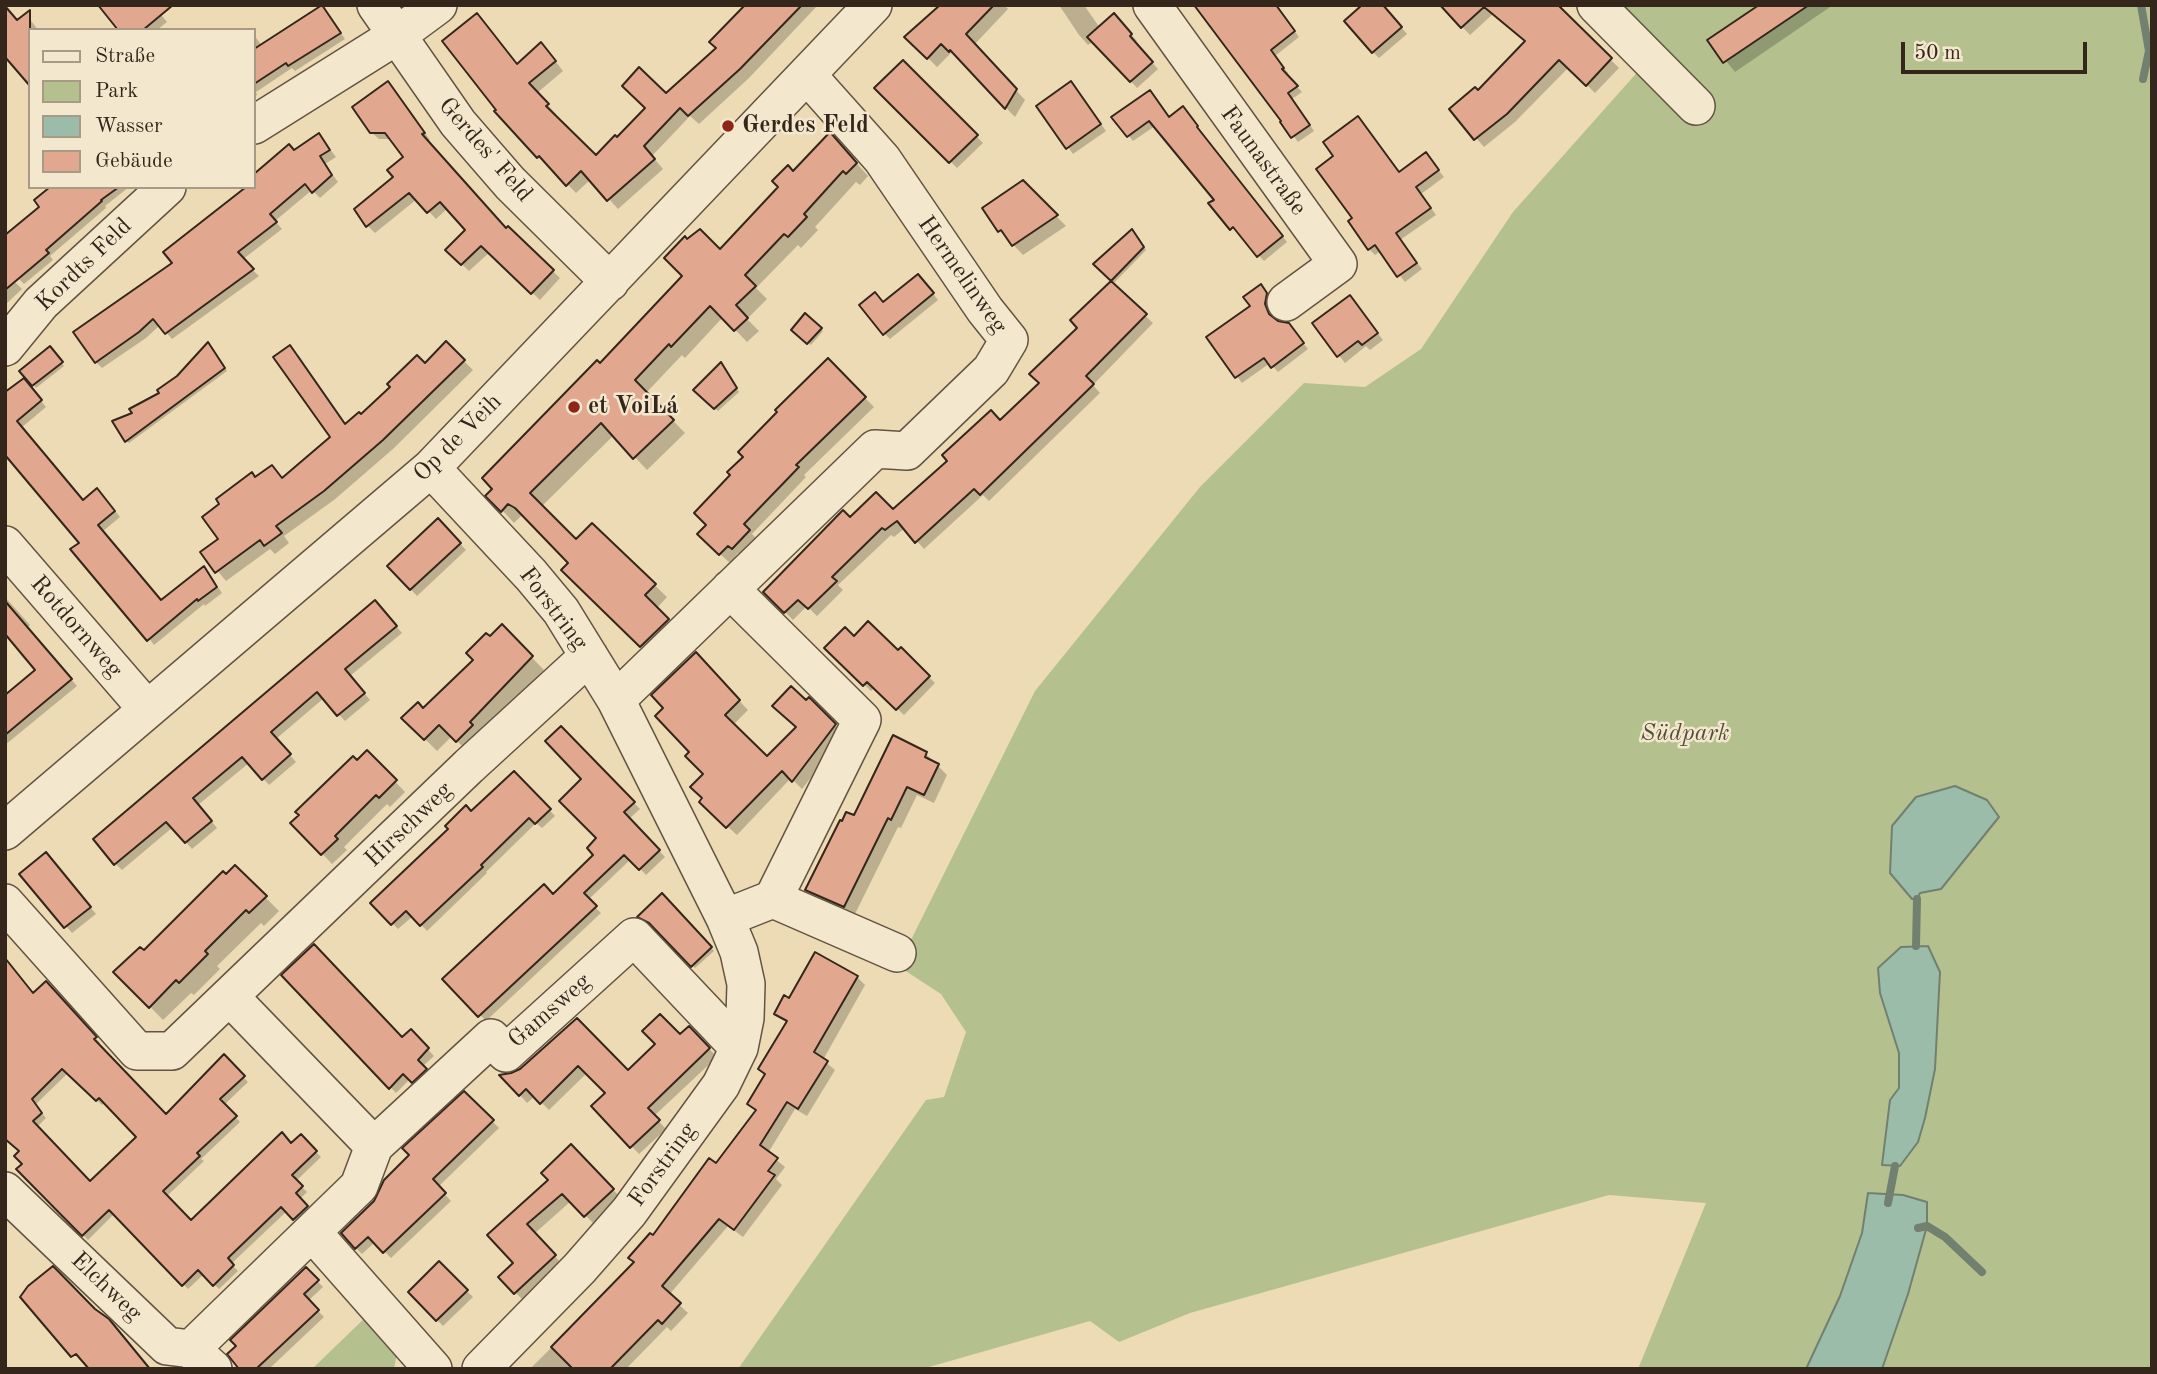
<!DOCTYPE html>
<meta charset="utf-8">
<style>
body{margin:0}
#map{position:relative;width:2157px;height:1374px;overflow:hidden;background:#ecdbb4;font-family:"Old Standard TT",serif}
canvas{display:block}
.frame{position:absolute;inset:0;border:7px solid #35261c;pointer-events:none}
.legend{position:absolute;left:28px;top:28px;width:228px;height:161px;box-sizing:border-box;background:#f3e8ce;border:2px solid #a79a87;margin:0;padding:9px 12px;list-style:none;font-size:21px;color:#35261c}
.legend li{display:flex;align-items:center;gap:14px;height:35px}
.legend b{width:35px;border:2px solid #a79a87}
.scale{position:absolute;left:1901px;top:42px;width:186px;height:32px;box-sizing:border-box;border:4px solid #35261c;border-top:0;padding-left:9px;font-size:21px;line-height:24px;white-space:nowrap;color:#35261c;-webkit-text-stroke:5px #f3e8ce;paint-order:stroke}
</style>
<div id="map">
<canvas width="2157" height="1374"></canvas>
<div class="frame"></div>
<ul class="legend">
<li><b style="height:9px;background:#f3e8ce"></b>Straße</li>
<li><b style="height:19px;background:#b4c18f"></b>Park</li>
<li><b style="height:19px;background:#9abca8"></b>Wasser</li>
<li><b style="height:19px;background:#e1a88f"></b>Gebäude</li>
</ul>
<div class="scale">50 m</div>
</div>
<script>
const ctx = document.querySelector('canvas').getContext('2d');
ctx.lineJoin = 'round';
function fillPath(path, color) { ctx.fillStyle = color; ctx.fill(path, 'evenodd'); }
const toPath = rows => new Path2D(rows.map(r => 'M' + r).join(''));
function trace(path, color, width, dash) { ctx.strokeStyle = color; ctx.lineWidth = width; ctx.lineCap = dash ? 'butt' : 'round'; ctx.setLineDash(dash || []); ctx.stroke(path); }
function write(font, color, halo, rows, align = 'center') {
  ctx.font = font + ' "Old Standard TT",serif'; ctx.lineWidth = 5; ctx.setLineDash([]); ctx.textBaseline = 'middle'; ctx.strokeStyle = halo; ctx.fillStyle = color; for (const [text, x, y, turn = 0] of rows) {
    ctx.save(); ctx.translate(x, y); ctx.rotate((+turn || 0) * Math.PI / 180); ctx.textAlign = isNaN(turn) ? turn : align; if (halo) ctx.strokeText(text, 0, 0); ctx.fillText(text, 0, 0); ctx.restore();
  }
}
const green = toPath([
 [1610,5,2152,5,2152,1369,1638,1369,1706,1203,1609,1195,1190,1313,1119,1342,1090,1321,922,1369,738,1369,926,1100,944,1097,966,1032,941,994,898,966,1035,691,1200,487,1304,383,1365,387,1421,349,1513,212,1657,50],
 [370,1313,399,1342,394,1369,312,1369]
]);
const water = toPath([
 [1955,786,1987,800,1999,817,1941,889,1920,893,1917,899,1912,899,1890,873,1892,826,1916,797,1955,786],
 [1928,946,1940,972,1935,1069,1925,1118,1918,1142,1900,1166,1882,1165,1890,1100,1899,1088,1899,1053,1880,993,1878,968,1901,947,1928,946],
 [1868,1193,1903,1195,1927,1202,1927,1226,1908,1294,1882,1369,1806,1369,1840,1296,1862,1233,1868,1193]
]);
const shadow = toPath([
 [153,5,167,22,157,30,120,30],
 [746,5,818,5,749,78,699,124,690,116,652,156,663,169,618,209,591,179,576,193,496,111,518,65,550,54,563,71,537,93,556,114,554,116,596,157,718,48],
 [942,5,1004,5,1008,9,974,45,1025,100,1015,117,952,52,937,67,907,37],
 [1059,5,1084,5,1100,28,1120,22,1137,41,1135,43,1158,69,1137,88,1094,41,1088,45,1079,35],
 [1382,5,1407,34,1379,58,1373,52],
 [1449,5,1559,9,1619,68,1595,93,1569,67,1515,122,1484,147,1451,109,1478,92,1527,42,1493,14,1470,35,1445,9],
 [1762,5,1833,5,1735,72,1710,41],
 [323,7,345,39,295,71,292,68,256,92,257,95,254,97,254,35,262,46],
 [1279,10,1299,37,1275,56,1288,73,1286,75,1302,92,1292,99,1314,131,1298,142,1204,16],
 [26,16,32,22,38,30,30,30,17,22],
 [903,63,983,143,957,168,877,88],
 [1076,89,1106,131,1073,154,1039,107],
 [395,90,430,140,428,142,506,230,508,228,560,278,540,300,490,252,469,271,447,250,467,230,448,208,436,219,417,199,375,233,368,226,357,209,396,178,405,158,392,139,379,139,371,132],
 [1188,114,1202,132,1201,133,1287,242,1264,261,1211,204,1216,200,1155,126,1133,141,1114,117,1170,119],
 [319,135,336,157,325,164,338,182,320,198,312,190,275,221,282,229,242,260,259,276,172,339,160,325,146,338,102,368,96,362,174,264,254,187,254,176,288,147,294,152],
 [842,147,868,176,860,185,856,182,815,227,818,230,801,248,798,245,756,288,767,299,747,319,759,331,747,342,723,317,685,358,682,355,646,393,685,433,647,470,614,435,541,507,576,541,592,525,667,597,656,609,680,633,654,658,564,570,571,563,529,520,521,516,514,523,502,510,600,365,720,251,793,173],
 [1426,155,1444,177,1421,194,1436,215,1400,240,1422,269,1405,282,1381,251,1375,255,1369,249],
 [1023,183,1066,226,1023,255,1000,231],
 [52,187,129,187,105,206,106,208,50,256,53,260,24,284,5,265],
 [1134,233,1146,250,1112,285,1153,323,1093,385,1100,393,989,501,983,495,924,549,905,528,894,537,891,535,838,585,843,590,817,616,807,606,793,620,765,592,850,519,893,511,1001,422,1041,383,1080,328,1073,321,1113,281,1096,264],
 [7,274,22,289,5,305,5,276],
 [924,282,938,300,890,339,884,333,884,304],
 [1266,292,1272,300,1270,310,1273,320,1288,324,1308,349,1278,372,1270,363,1242,383,1208,337,1252,306],
 [1350,297,1383,340,1370,350,1366,346,1345,363,1314,324],
 [805,316,823,331,811,345,793,330],
 [446,344,473,370,393,449,334,500,284,536,289,543,275,554,270,549,226,581,202,552,220,539,256,479,272,467,284,479,332,438,290,347,299,356,347,425,361,417,425,366],
 [211,347,227,371,129,443,126,441,134,414,162,393],
 [53,351,64,366,36,388,22,371],
 [828,361,874,407,804,475,806,477,752,534,758,540,742,557,738,553,730,563,708,543,708,525,733,475,745,457],
 [724,367,739,392,718,411,696,390],
 [29,386,46,407,21,428,83,502,103,496,120,517,102,532,161,602,204,568,222,593,205,606,204,604,154,645,81,543,5,452],
 [438,520,466,550,417,596,389,566],
 [5,597,30,625,27,628,77,686,5,745,5,697,37,670,5,633],
 [382,609,402,633,350,676,370,700,345,721,324,698,276,739,296,762,269,785,249,763,198,805,217,828,192,849,173,827,122,870,116,864,95,839],
 [502,627,544,670,518,696,520,697,469,753,452,736,437,751,404,718,423,710,475,660],
 [854,638,899,653,901,650,935,683,904,715,875,687,871,691,826,648],
 [704,664,748,710,733,725,767,759,798,727,806,702,809,699,844,735,802,789,791,778,737,835,710,811,704,798,706,774,691,752],
 [561,729,640,809,629,819,665,857,646,875,631,859,588,900,601,913,486,1021,445,979,553,896,596,855,599,838,584,779],
 [894,738,926,754,947,775,934,803,917,795,901,828,898,827,854,916,817,899,807,890,854,818],
 [367,752,405,792,390,807,387,804,344,847,347,850,332,864,293,823],
 [514,773,555,816,542,828,536,823,486,872,487,873,427,931,413,916,398,929,372,903],
 [52,861,96,914,72,933,22,874],
 [235,867,279,911,264,926,261,923,217,966,220,969,194,995,191,993,163,1020,116,972,144,952],
 [662,895,714,951,695,968,654,925],
 [284,975,402,1039,411,1032,434,1056,422,1067,431,1076,419,1088,410,1079,396,1093],
 [857,977,865,985,823,1060,835,1070,807,1116,795,1109,768,1153,785,1167,776,1179,782,1185,743,1237,728,1226,669,1295,688,1313,671,1331,667,1327,626,1369,530,1369,636,1263,653,1238,716,1166,757,1112,749,1104,766,1075,760,1069,788,1023,776,1013,790,1001],
 [46,984,100,1043,98,1045,166,1116,224,1057,248,1082,224,1105,240,1122,201,1159,204,1161,166,1197,191,1222,301,1137,321,1157,296,1181,307,1192,300,1199,312,1212,299,1224,287,1211,231,1264,238,1271,219,1289,204,1274,188,1289,115,1213,88,1240,18,1169,24,1164,21,1151,34,995],
 [68,1073,102,1105,105,1101,139,1138,90,1184,37,1127,46,1118,35,1105],
 [577,1021,628,1073,689,1028,717,1057,654,1116,666,1129,639,1154,593,1106,607,1093,587,1073,549,1110,535,1096,527,1103,503,1076,521,1070],
 [464,1093,499,1128,438,1187,451,1201,391,1258,375,1242,362,1254,356,1248,375,1202],
 [571,1146,621,1198,594,1224,571,1201,534,1234,563,1265,524,1301,500,1277,516,1263,490,1235,550,1180],
 [439,1264,473,1297,443,1326,410,1292],
 [306,1269,323,1287,308,1301,324,1317,269,1369,242,1369]
]);
const stream = toPath([
 [2141,5,2149,51,2143,79],
 [1916,946,1917,899],
 [1888,1203,1895,1166],
 [1918,1228,1927,1226,1945,1237,1982,1272]
]);
const building = toPath([
 [98,5,173,5,143,30,118,30,98,5],
 [322,5,341,33,288,66,286,63,254,84,254,49,322,5],
 [745,5,802,5,740,69,688,116,680,108,644,146,655,159,607,201,581,171,566,186,539,156,537,158,494,111,496,110,442,41,477,13,517,64,541,42,556,61,529,83,549,104,546,106,596,155,615,135,617,137,645,108,622,86,639,67,666,93,716,48,709,42,745,5],
 [940,5,994,5,966,34,1017,89,1005,109,950,50,949,52,941,44,927,59,904,37,940,5],
 [1194,5,1276,5,1295,31,1271,50,1284,68,1282,69,1298,86,1288,93,1310,125,1291,138,1280,122,1281,121,1194,5],
 [1362,5,1383,5,1402,27,1372,53,1344,21,1362,5],
 [1440,5,1558,5,1612,58,1586,86,1559,60,1507,114,1474,140,1449,109,1475,87,1478,90,1525,41,1484,7,1461,28,1440,5],
 [1759,5,1809,5,1723,63,1707,40,1759,5],
 [5,6,17,20,30,10,30,86,5,57,5,6],
 [1114,13,1132,34,1130,36,1153,62,1130,82,1087,37,1114,13],
 [903,60,978,135,949,163,874,88,903,60],
 [388,81,425,133,422,134,506,228,508,226,554,270,531,294,481,246,461,265,445,250,465,230,440,202,427,213,409,193,366,227,354,209,393,177,387,170,403,157,385,133,370,133,352,107,388,81],
 [1071,81,1101,124,1066,149,1036,106,1071,81],
 [1150,90,1169,117,1183,106,1198,126,1197,127,1283,236,1257,257,1233,227,1230,230,1208,203,1214,200,1149,121,1127,137,1111,117,1150,90],
 [1358,116,1399,172,1426,152,1439,170,1416,187,1431,208,1396,233,1417,263,1397,277,1375,245,1368,250,1348,221,1352,218,1316,169,1333,156,1323,142,1358,116],
 [830,132,857,163,846,174,843,171,804,214,807,217,788,237,784,234,745,275,756,286,736,305,748,318,734,331,710,306,671,347,669,344,635,380,674,420,633,459,601,423,530,493,576,539,592,523,656,584,645,595,669,619,640,647,561,570,568,563,515,508,508,504,501,512,485,496,492,489,482,478,597,360,600,363,682,276,664,258,685,236,687,239,700,229,720,249,778,187,772,181,788,165,793,171,830,132],
 [319,133,330,150,320,156,332,175,312,193,305,184,270,214,277,222,238,252,254,269,165,334,153,319,139,332,95,363,73,332,172,263,163,252,246,187,254,187,254,174,289,144,294,150,319,133],
 [1023,180,1058,215,1012,246,1001,230,998,232,982,208,1023,180],
 [50,187,119,187,101,200,102,201,46,250,49,253,5,290,5,235,39,207,34,200,50,187],
 [1132,229,1144,247,1111,281,1093,264,1132,229],
 [918,274,934,293,883,335,859,305,875,292,883,302,918,274],
 [1111,281,1147,314,1086,376,1094,384,980,495,974,489,915,543,897,521,885,530,882,528,832,577,837,581,808,609,798,600,784,613,763,592,843,510,850,517,876,492,893,509,947,461,942,455,991,410,1000,420,1039,383,1029,374,1077,328,1070,320,1111,281],
 [1261,284,1267,293,1265,304,1269,314,1278,321,1289,323,1304,343,1271,368,1264,358,1235,378,1206,337,1250,306,1243,297,1261,284],
 [1350,295,1378,333,1362,345,1358,341,1337,357,1312,323,1350,295],
 [805,313,822,328,807,344,791,330,805,313],
 [446,341,465,360,383,440,324,491,276,526,282,533,264,546,260,540,215,573,200,552,218,539,202,517,219,504,216,499,252,472,255,477,272,465,282,478,330,437,273,357,290,345,345,424,359,412,361,414,390,387,387,384,417,355,425,363,446,341],
 [208,342,225,368,125,442,112,421,132,413,129,409,159,393,157,390,177,376,208,342],
 [50,346,63,362,32,386,19,371,50,346],
 [828,358,866,397,796,465,799,467,744,524,750,530,732,549,728,546,719,555,697,534,706,525,694,513,730,475,727,472,743,457,738,452,777,412,775,410,828,358],
 [721,362,737,388,714,409,693,390,721,362],
 [24,378,42,400,17,421,83,500,97,488,115,511,98,525,161,600,204,566,217,587,198,601,197,599,147,641,70,549,79,543,5,455,5,392,24,378],
 [438,518,461,543,410,590,387,566,438,518],
 [375,600,397,626,345,669,365,693,337,716,317,692,271,732,291,754,262,780,242,757,193,798,212,821,185,843,166,822,114,865,93,839,375,600],
 [5,601,72,679,5,735,5,695,35,670,5,634,5,601],
 [868,621,898,650,901,647,930,676,896,710,867,682,863,686,824,648,845,627,854,636,868,621],
 [502,624,533,656,470,722,473,725,456,742,439,725,424,740,401,718,418,702,423,708,473,660,466,653,486,633,490,636,502,624],
 [696,652,740,700,725,715,767,756,796,727,772,706,791,686,806,700,809,697,836,724,792,782,782,771,726,828,699,802,702,798,690,787,703,774,685,756,689,752,655,716,663,708,651,695,696,652],
 [561,726,635,802,624,812,660,850,639,870,624,855,584,893,597,906,478,1017,442,979,544,884,553,894,593,855,587,848,596,838,559,801,581,779,545,741,561,726],
 [893,735,927,752,925,757,939,764,924,795,907,787,891,820,888,818,844,907,805,890,840,820,842,821,846,812,854,815,893,735],
 [367,750,397,780,379,798,376,795,335,836,338,839,321,855,290,823,299,815,295,812,353,756,357,760,367,750],
 [514,771,551,809,535,824,529,818,481,865,483,867,420,926,406,911,391,925,370,903,448,829,445,826,466,805,471,811,514,771],
 [46,852,91,907,64,928,19,874,46,852],
 [235,865,267,896,249,913,246,910,205,951,208,954,179,983,176,980,149,1008,113,972,140,947,144,950,223,871,226,874,235,865],
 [662,893,712,947,691,967,649,923,637,917,662,893],
 [314,944,402,1037,411,1029,429,1048,418,1060,427,1069,412,1083,403,1074,389,1089,281,975,314,944],
 [815,952,858,976,814,1052,828,1061,798,1109,787,1102,760,1145,778,1158,768,1171,775,1175,734,1230,719,1219,662,1286,681,1303,662,1324,658,1320,610,1369,573,1369,551,1347,634,1262,628,1258,650,1233,653,1235,709,1158,716,1163,756,1110,747,1104,765,1074,758,1069,787,1021,774,1014,784,995,789,998,815,952],
 [5,958,33,993,46,981,97,1037,94,1039,166,1114,224,1054,245,1076,220,1099,237,1116,197,1153,200,1156,163,1191,191,1220,282,1132,291,1143,301,1134,317,1151,292,1175,303,1186,296,1193,308,1206,293,1220,281,1207,228,1258,234,1265,213,1286,198,1270,182,1286,109,1210,82,1236,16,1169,22,1164,14,1156,19,1151,5,1139,5,958],
 [62,1069,96,1101,99,1098,136,1137,90,1181,33,1121,42,1113,32,1099,62,1069],
 [660,1014,680,1034,689,1026,710,1048,648,1108,660,1120,630,1148,591,1106,605,1093,578,1066,540,1104,526,1089,519,1096,499,1075,511,1073,520,1069,577,1018,628,1070,655,1044,642,1031,660,1014],
 [464,1091,494,1120,433,1179,446,1193,383,1253,368,1237,355,1249,341,1233,374,1201,384,1180,409,1155,402,1148,464,1091],
 [571,1144,614,1189,584,1217,562,1194,527,1224,556,1255,514,1294,498,1277,513,1263,487,1235,548,1180,541,1173,571,1144],
 [439,1261,468,1290,436,1321,408,1292,439,1261],
 [53,1266,95,1309,109,1319,150,1369,89,1369,76,1354,71,1357,20,1297,28,1286,53,1266],
 [306,1267,319,1280,304,1294,319,1310,256,1369,239,1369,227,1354,236,1346,230,1340,306,1267]
]);
const minor = toPath([
 [376,5,458,123,510,183,610,282],
 [1152,5,1338,264,1286,302],
 [1596,5,1696,106],
 [254,125,396,36,438,5],
 [5,347,41,303,167,187],
 [431,468,531,575,561,611,616,700,725,918,739,952,746,984,745,1018,739,1048,721,1085,629,1212,579,1269,481,1369],
 [5,545,147,709],
 [616,700,875,449,907,451,991,370,1009,340,985,310,882,159,807,75],
 [5,831,431,468,873,5],
 [773,899,897,953],
 [5,903,137,1051,172,1051,469,766,589,656],
 [725,918,773,899,862,720,730,589],
 [230,997,374,1146],
 [5,1191,167,1346,191,1349,213,1369],
 [312,1232,433,1369],
 [191,1349,359,1186,374,1146,491,1038,506,1053,634,937,739,1048]
]);
const markers = [
 [728,126,7,"#8f2418"],
 [574,407,7,"#8f2418"]
];
const poiNames = [
 ["Gerdes Feld",742,126],
 ["et VoiLá",588,407]
];
const streetNames = [
 ["Gerdes' Feld",485,150,49],
 ["Faunastraße",1263,161,54],
 ["Kordts Feld",84,265,-44],
 ["Hermelinweg",962,275,55],
 ["Op de Veih",458,438,-45],
 ["Forstring",553,609,53],
 ["Rotdornweg",76,627,49],
 ["Hirschweg",409,825,-44],
 ["Gamsweg",550,1011,-41],
 ["Forstring",663,1165,-54],
 ["Elchweg",106,1287,44]
];
const parkNames = [
 ["Südpark",1685,734]
];
fillPath(green, '#b4c18f');
fillPath(water, '#9abca8');
trace(water, '#728070', 2);
fillPath(shadow, '#0003');
trace(stream, '#728070', 8);
fillPath(building, '#e1a88f');
trace(building, '#35261c', 2);
trace(minor, '#635342', 40);
trace(minor, '#f3e8ce', 37);
for (const [x, y, r, color] of markers) { const dot = new Path2D(); dot.arc(x, y, r, 0, 2 * Math.PI); ctx.fillStyle = color; ctx.fill(dot); trace(dot, '#f3e8ce', 2.5); }
write('bold 24px', '#35261c', '#f3e8ce', poiNames, 'left');
write('24px', '#35261c', '#f3e8ce', streetNames);
write('italic 24px', '#554d39', '#f3e8ce', parkNames);
</script>
